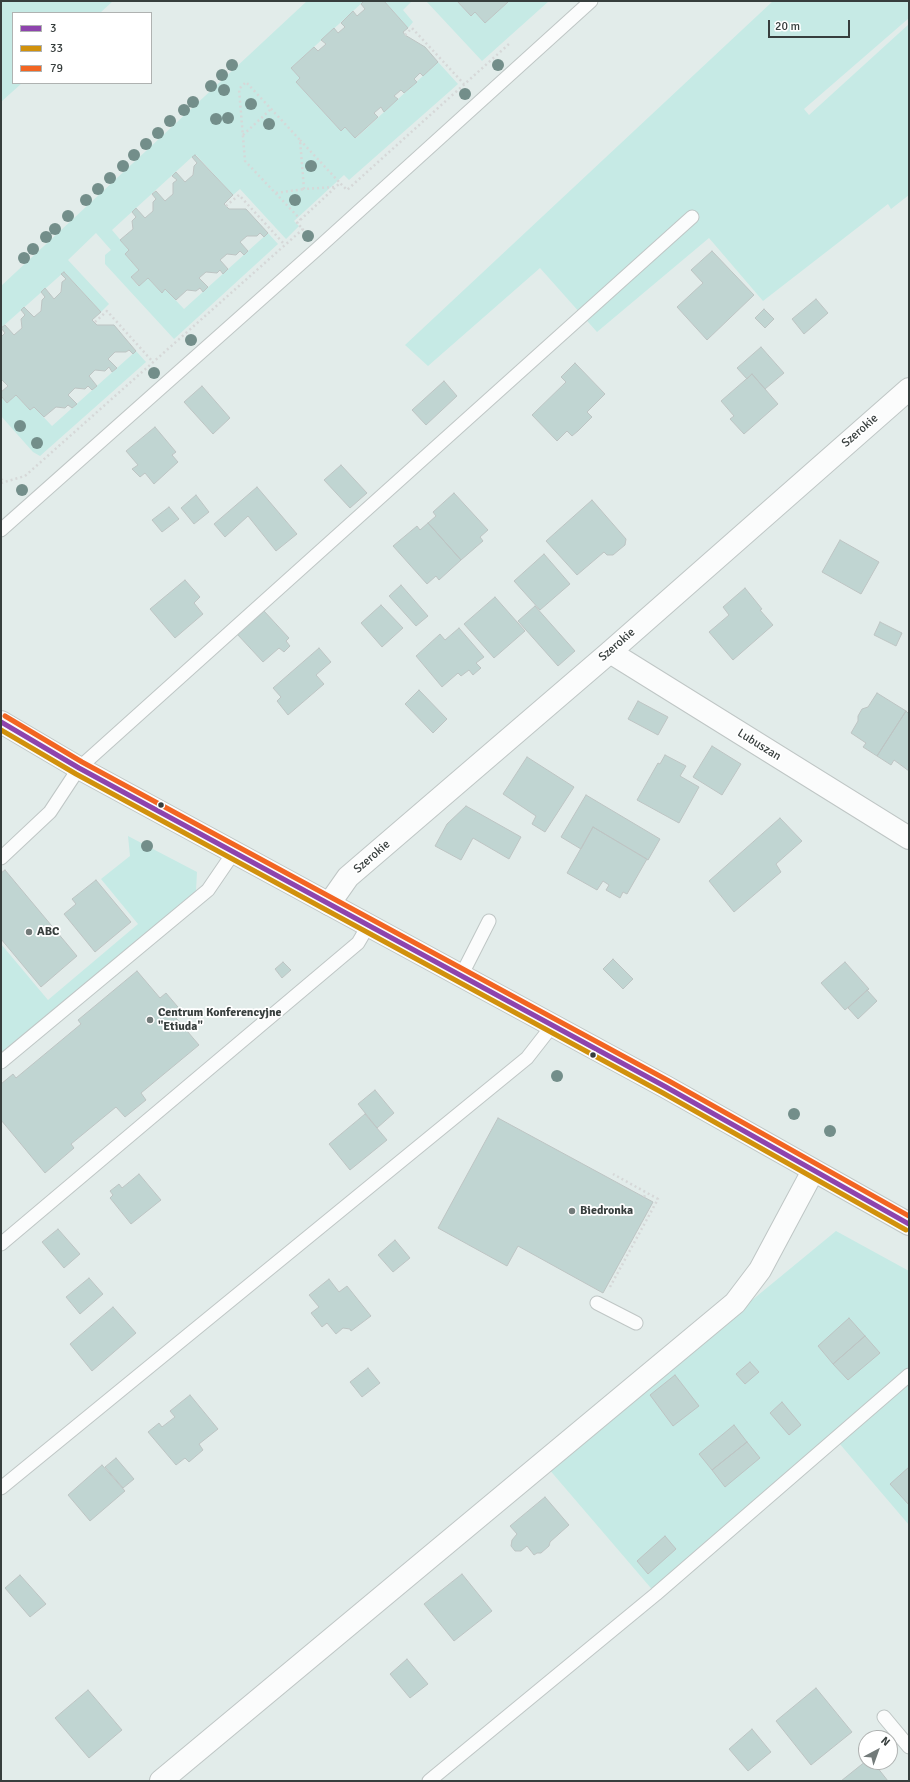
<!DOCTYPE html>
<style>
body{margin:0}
#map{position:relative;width:910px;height:1782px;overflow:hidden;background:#e2ecea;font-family:Signika,sans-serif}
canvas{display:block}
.frame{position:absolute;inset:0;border:2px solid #373e3d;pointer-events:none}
.legend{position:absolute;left:12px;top:12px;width:140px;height:72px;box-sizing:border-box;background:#fff;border:1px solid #afb2b1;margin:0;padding:5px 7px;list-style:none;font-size:12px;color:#373e3d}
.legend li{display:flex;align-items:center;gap:8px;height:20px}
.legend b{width:20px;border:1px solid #afb2b1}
.north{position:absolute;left:858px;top:1730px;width:40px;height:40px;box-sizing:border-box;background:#fff;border:1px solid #afb2b1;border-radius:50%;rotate:41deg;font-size:11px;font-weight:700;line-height:16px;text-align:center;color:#373e3d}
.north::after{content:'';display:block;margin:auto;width:14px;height:18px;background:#737b7a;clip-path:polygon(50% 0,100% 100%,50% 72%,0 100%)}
.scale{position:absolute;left:768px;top:20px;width:82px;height:18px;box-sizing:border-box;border:2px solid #373e3d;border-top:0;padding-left:5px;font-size:12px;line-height:14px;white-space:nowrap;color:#373e3d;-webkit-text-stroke:3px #fff;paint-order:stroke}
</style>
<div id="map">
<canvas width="910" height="1782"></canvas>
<div class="frame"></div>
<ul class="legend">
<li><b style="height:5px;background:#8e44ad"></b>3</li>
<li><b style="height:5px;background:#d1910c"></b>33</li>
<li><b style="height:5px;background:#f26522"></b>79</li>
</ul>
<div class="north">N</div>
<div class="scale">20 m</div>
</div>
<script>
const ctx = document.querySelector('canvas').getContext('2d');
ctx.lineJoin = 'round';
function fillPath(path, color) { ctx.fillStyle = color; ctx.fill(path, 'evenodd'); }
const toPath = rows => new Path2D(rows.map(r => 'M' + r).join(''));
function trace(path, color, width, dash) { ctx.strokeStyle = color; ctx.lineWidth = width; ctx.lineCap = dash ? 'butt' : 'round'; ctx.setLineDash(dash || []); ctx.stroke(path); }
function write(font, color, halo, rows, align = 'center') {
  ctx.font = font + ' Signika,sans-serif'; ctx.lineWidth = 3.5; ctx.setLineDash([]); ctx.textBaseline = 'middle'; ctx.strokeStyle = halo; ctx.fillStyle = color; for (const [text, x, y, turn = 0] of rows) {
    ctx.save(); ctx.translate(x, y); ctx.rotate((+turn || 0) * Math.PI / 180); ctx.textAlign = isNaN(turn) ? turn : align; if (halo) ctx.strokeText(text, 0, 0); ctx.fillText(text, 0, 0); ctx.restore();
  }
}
const green = toPath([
 [1,1,113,1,100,13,13,13,13,83,22,83,1,102],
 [307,1,364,1,291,68,300,78,296,82,341,131,345,127,356,138,438,62,458,84,349,180,344,175,294,221,299,226,286,239,240,189,233,195,196,155,192,157,112,230,129,250,125,254,139,270,131,277,138,286,148,278,161,292,165,289,184,309,268,233,278,244,174,339,105,264,105,255,111,250,96,233,68,260,109,304,101,312,64,272,1,328,1,286],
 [384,1,412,1,403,10,413,22,408,28],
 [426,1,457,1,471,16,475,12,485,23,509,1,549,1,482,61],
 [773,1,909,1,909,18,804,109,809,115,909,24,909,195,891,209,888,204,763,301,709,238,597,332,540,268,428,366,405,345],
 [136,351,146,362,40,456,33,452,1,416,1,396,7,403,16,395,30,410,34,407,52,426],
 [128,836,197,872,196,891,1,1056,1,944,48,1000,138,924,101,879,130,856],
 [836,1231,909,1271,909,1525,839,1443,656,1594,548,1468]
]);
const building = toPath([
 [364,1,384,1,408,28,403,32,405,35,425,47,438,62,423,76,420,73,414,79,417,82,404,93,401,90,394,96,398,99,384,112,381,107,374,113,378,117,355,138,345,127,341,131,296,82,300,78,291,68,314,47,318,51,326,44,321,40,334,28,338,33,345,27,341,23,353,11,357,16,365,9,361,4,364,1],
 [457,1,506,1,508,2,485,23,475,12,471,16,457,1],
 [195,155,233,195,224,204,229,209,246,209,268,233,264,237,260,233,257,236,247,236,240,242,248,251,244,255,240,251,236,255,227,254,220,260,228,269,223,274,220,270,217,273,206,272,199,278,208,287,203,292,200,288,196,291,187,290,176,300,165,289,162,293,148,278,139,286,131,277,139,270,125,254,129,250,120,240,133,229,132,221,136,217,132,212,136,208,145,218,153,211,153,202,156,199,152,194,156,191,165,201,173,194,173,183,177,180,172,176,176,172,185,182,193,175,194,166,197,163,192,157,195,155],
 [712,251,754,295,707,340,677,307,703,283,691,270,712,251],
 [64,272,101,312,92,320,97,325,114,325,136,351,133,354,129,350,126,352,115,352,108,359,117,368,112,372,109,367,105,371,95,370,89,376,97,386,92,390,88,386,85,389,75,388,68,395,77,404,72,408,68,405,65,408,56,407,44,417,34,407,30,410,16,395,7,403,1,396,1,392,8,386,1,379,1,337,5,333,1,328,5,325,14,335,22,328,21,319,25,315,21,310,24,307,34,317,41,311,42,300,45,297,41,292,45,288,54,299,61,292,62,282,66,279,61,274,64,272],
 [816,299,828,313,804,334,792,319,816,299],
 [764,309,774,319,765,328,755,318,764,309],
 [761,347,784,373,765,389,752,374,747,379,737,368,761,347],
 [575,363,605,394,587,412,592,417,578,431,572,436,567,431,557,441,532,415,566,382,561,377,575,363],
 [752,374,778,404,744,434,730,419,734,416,721,401,752,374],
 [444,381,457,396,426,425,412,410,444,381],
 [202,386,230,418,213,434,184,402,202,386],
 [155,427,176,452,172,455,178,462,154,484,145,473,140,477,132,469,138,465,126,451,155,427],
 [341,465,367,493,350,508,324,480,341,465],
 [257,487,297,534,276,551,248,516,225,537,214,524,257,487],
 [454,493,488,530,480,537,483,541,461,560,428,523,436,516,433,512,454,493],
 [196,495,209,512,194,524,181,508,196,495],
 [592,500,626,539,625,545,613,555,607,555,604,552,577,575,546,541,592,500],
 [169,507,179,519,162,532,152,520,169,507],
 [428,523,461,560,439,580,436,576,427,584,393,546,417,526,420,530,428,523],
 [840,540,879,562,861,594,822,572,840,540],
 [544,554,570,584,540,610,514,581,544,554],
 [185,580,200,597,194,603,203,614,175,638,150,609,185,580],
 [401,585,428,616,416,626,389,596,401,585],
 [745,588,762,609,760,610,773,625,733,660,709,632,729,615,723,607,745,588],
 [495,597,525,631,494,658,464,624,495,597],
 [381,605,403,628,382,647,361,623,381,605],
 [535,606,575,651,558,666,518,621,535,606],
 [264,611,289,638,286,641,290,646,284,652,279,648,263,662,237,634,264,611],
 [880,622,902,633,896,646,874,635,880,622],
 [459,628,484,657,476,663,481,668,473,675,469,670,461,676,458,673,442,687,416,656,440,634,445,640,459,628],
 [319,648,331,662,316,675,324,684,288,715,277,701,281,697,273,688,319,648],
 [419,690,447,719,433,733,405,704,419,690],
 [877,693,906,711,877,756,863,747,866,743,851,733,858,721,858,716,862,709,868,707,877,693],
 [638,701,668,717,658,735,628,719,638,701],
 [906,711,909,714,909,771,894,760,891,765,877,756,906,711],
 [712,746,741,764,722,795,693,777,712,746],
 [665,755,686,766,680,776,699,787,679,823,637,800,658,763,660,764,665,755],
 [527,757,574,787,545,832,532,824,536,816,503,794,527,757],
 [586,795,660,839,648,860,593,827,581,849,561,837,586,795],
 [466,806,521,837,509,859,473,838,461,860,435,846,447,824,466,806],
 [780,818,802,841,776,864,781,872,734,912,709,881,780,818],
 [593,827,647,859,627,894,623,892,620,898,606,890,609,885,603,881,597,890,567,873,593,827],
 [5,870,77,956,41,987,1,939,1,873,5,870],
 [96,880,131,922,95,952,64,914,76,904,72,899,96,880],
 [613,959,633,979,623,989,603,969,613,959],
 [283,962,291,970,282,978,275,969,283,962],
 [845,962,869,989,845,1010,821,983,845,962],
 [137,971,160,998,166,993,183,1013,176,1018,199,1045,141,1093,146,1100,125,1117,116,1107,71,1144,74,1148,45,1173,1,1120,1,1084,13,1074,16,1078,81,1024,78,1020,137,971],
 [867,990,877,1001,858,1019,848,1008,867,990],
 [375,1090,394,1113,377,1128,358,1104,375,1090],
 [365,1114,387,1140,350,1170,329,1144,365,1114],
 [498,1118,653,1202,603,1293,518,1246,507,1266,438,1228,498,1118],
 [139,1174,161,1200,131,1224,110,1198,113,1195,110,1191,119,1184,122,1188,139,1174],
 [58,1229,80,1254,64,1268,42,1242,58,1229],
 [395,1240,410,1258,393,1272,378,1255,395,1240],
 [89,1278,103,1294,80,1314,66,1297,89,1278],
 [329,1279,339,1292,347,1286,371,1316,351,1331,350,1329,343,1328,336,1334,327,1323,322,1327,311,1313,319,1307,309,1295,329,1279],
 [113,1307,136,1333,92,1371,70,1344,113,1307],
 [849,1318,865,1336,833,1364,818,1346,849,1318],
 [865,1336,880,1353,848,1380,833,1364,865,1336],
 [750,1362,759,1372,745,1384,736,1374,750,1362],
 [368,1368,380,1383,362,1397,350,1382,368,1368],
 [675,1375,699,1406,673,1426,650,1395,675,1375],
 [190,1395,218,1429,199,1444,203,1450,189,1462,185,1458,176,1465,148,1432,159,1423,162,1427,175,1417,170,1411,190,1395],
 [782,1402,801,1425,789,1435,770,1413,782,1402],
 [734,1425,747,1442,712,1470,699,1454,734,1425],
 [747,1442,760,1458,725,1487,712,1470,747,1442],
 [116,1458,134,1479,123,1488,105,1467,116,1458],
 [102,1465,125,1491,90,1521,68,1495,102,1465],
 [909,1467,909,1505,890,1484,909,1467],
 [545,1497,569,1525,550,1542,549,1546,541,1553,537,1553,534,1555,527,1546,521,1551,515,1551,511,1546,512,1540,517,1534,510,1526,545,1497],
 [665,1536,676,1549,648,1574,637,1561,665,1536],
 [462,1574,492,1611,454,1641,424,1604,462,1574],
 [20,1575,46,1604,30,1617,5,1588,20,1575],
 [407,1659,428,1684,410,1698,390,1674,407,1659],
 [816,1688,852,1732,811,1765,776,1721,816,1688],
 [88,1690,122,1730,89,1758,55,1718,88,1690],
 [752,1729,771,1752,748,1771,729,1749,752,1729],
 [866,1761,873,1762,888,1781,841,1781,866,1761]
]);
const path = toPath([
 [405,35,412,28,464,84],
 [243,135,271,109],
 [300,140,340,183],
 [276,193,304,189],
 [226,206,239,195,285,245],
 [301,220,245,161,239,89,246,82,300,140,304,189,335,187],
 [95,322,107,311,153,362],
 [1,479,4,482],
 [1,483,25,476,303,229,297,223,340,183,347,190,509,44],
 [644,1197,646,1193],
 [610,1287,658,1199,613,1174]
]);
const service = toPath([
 [1,530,316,250,591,1],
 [1,858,50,812,79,768,692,217],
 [461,976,489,921],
 [1,1062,208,890,234,852],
 [1,1244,358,943,368,926],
 [597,1303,636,1323],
 [1,1488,527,1058,552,1026],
 [884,1717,909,1747],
 [429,1781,656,1594,909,1375]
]);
const minor = toPath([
 [610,652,909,838],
 [329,904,348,877,610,652,909,389],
 [161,1781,735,1303,760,1270,813,1171]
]);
const secondary = toPath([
 [1,722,79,768,666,1087,909,1224]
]);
const bus1 = toPath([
 [1,722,79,768,666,1087,909,1224]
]);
const bus2 = toPath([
 [1,730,76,774,663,1093,906,1230]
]);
const bus3 = toPath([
 [5,716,82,762,669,1081,909,1216]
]);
const trees = [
 [232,65],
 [498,65],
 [222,75],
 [211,86],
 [224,90],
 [465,94],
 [193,102],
 [251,104],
 [184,110],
 [228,118],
 [216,119],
 [170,121],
 [269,124],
 [158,133],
 [146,144],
 [134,155],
 [123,166],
 [311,166],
 [110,178],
 [98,189],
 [86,200],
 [295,200],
 [68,216],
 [55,229],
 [308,236],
 [46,237],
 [33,249],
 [24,258],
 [191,340],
 [154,373],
 [20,426],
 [37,443],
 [22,490],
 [147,846],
 [557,1076],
 [794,1114],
 [830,1131]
];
const markers = [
 [161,805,3.5,"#373e3d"],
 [29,932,4,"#737b7a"],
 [150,1020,4,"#737b7a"],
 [593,1055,3.5,"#373e3d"],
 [572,1211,4,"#737b7a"]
];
const streetNames = [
 ["Szerokie",860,431,-41],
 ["Szerokie",617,645,-41],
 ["Lubuszan",759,745,32],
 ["Szerokie",372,857,-41]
];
const poiNames = [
 ["ABC",37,932],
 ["Centrum Konferencyjne",158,1013],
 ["\"Etiuda\"",158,1027],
 ["Biedronka",580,1211]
];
fillPath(green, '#c6eae5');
fillPath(building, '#c0d5d2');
trace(building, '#bdc4c3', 1);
trace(service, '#bfc6c5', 15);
trace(minor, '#bfc6c5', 24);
trace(secondary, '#bfc6c5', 24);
trace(path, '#d6d8d8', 2.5, [2, 3]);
trace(service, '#fbfcfc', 13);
trace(minor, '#fbfcfc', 22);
trace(secondary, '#fbfcfc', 22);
trace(bus1, '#8e44ad', 5);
trace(bus2, '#d1910c', 5);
trace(bus3, '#f26522', 5);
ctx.fillStyle = '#738e8a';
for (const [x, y] of trees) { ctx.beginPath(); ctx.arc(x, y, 6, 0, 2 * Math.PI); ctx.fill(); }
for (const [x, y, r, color] of markers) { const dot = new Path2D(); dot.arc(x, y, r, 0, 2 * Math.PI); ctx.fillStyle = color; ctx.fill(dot); trace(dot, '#fff', 1.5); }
write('12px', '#373e3d', '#fff', streetNames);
write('bold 12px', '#373e3d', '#fff', poiNames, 'left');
</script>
